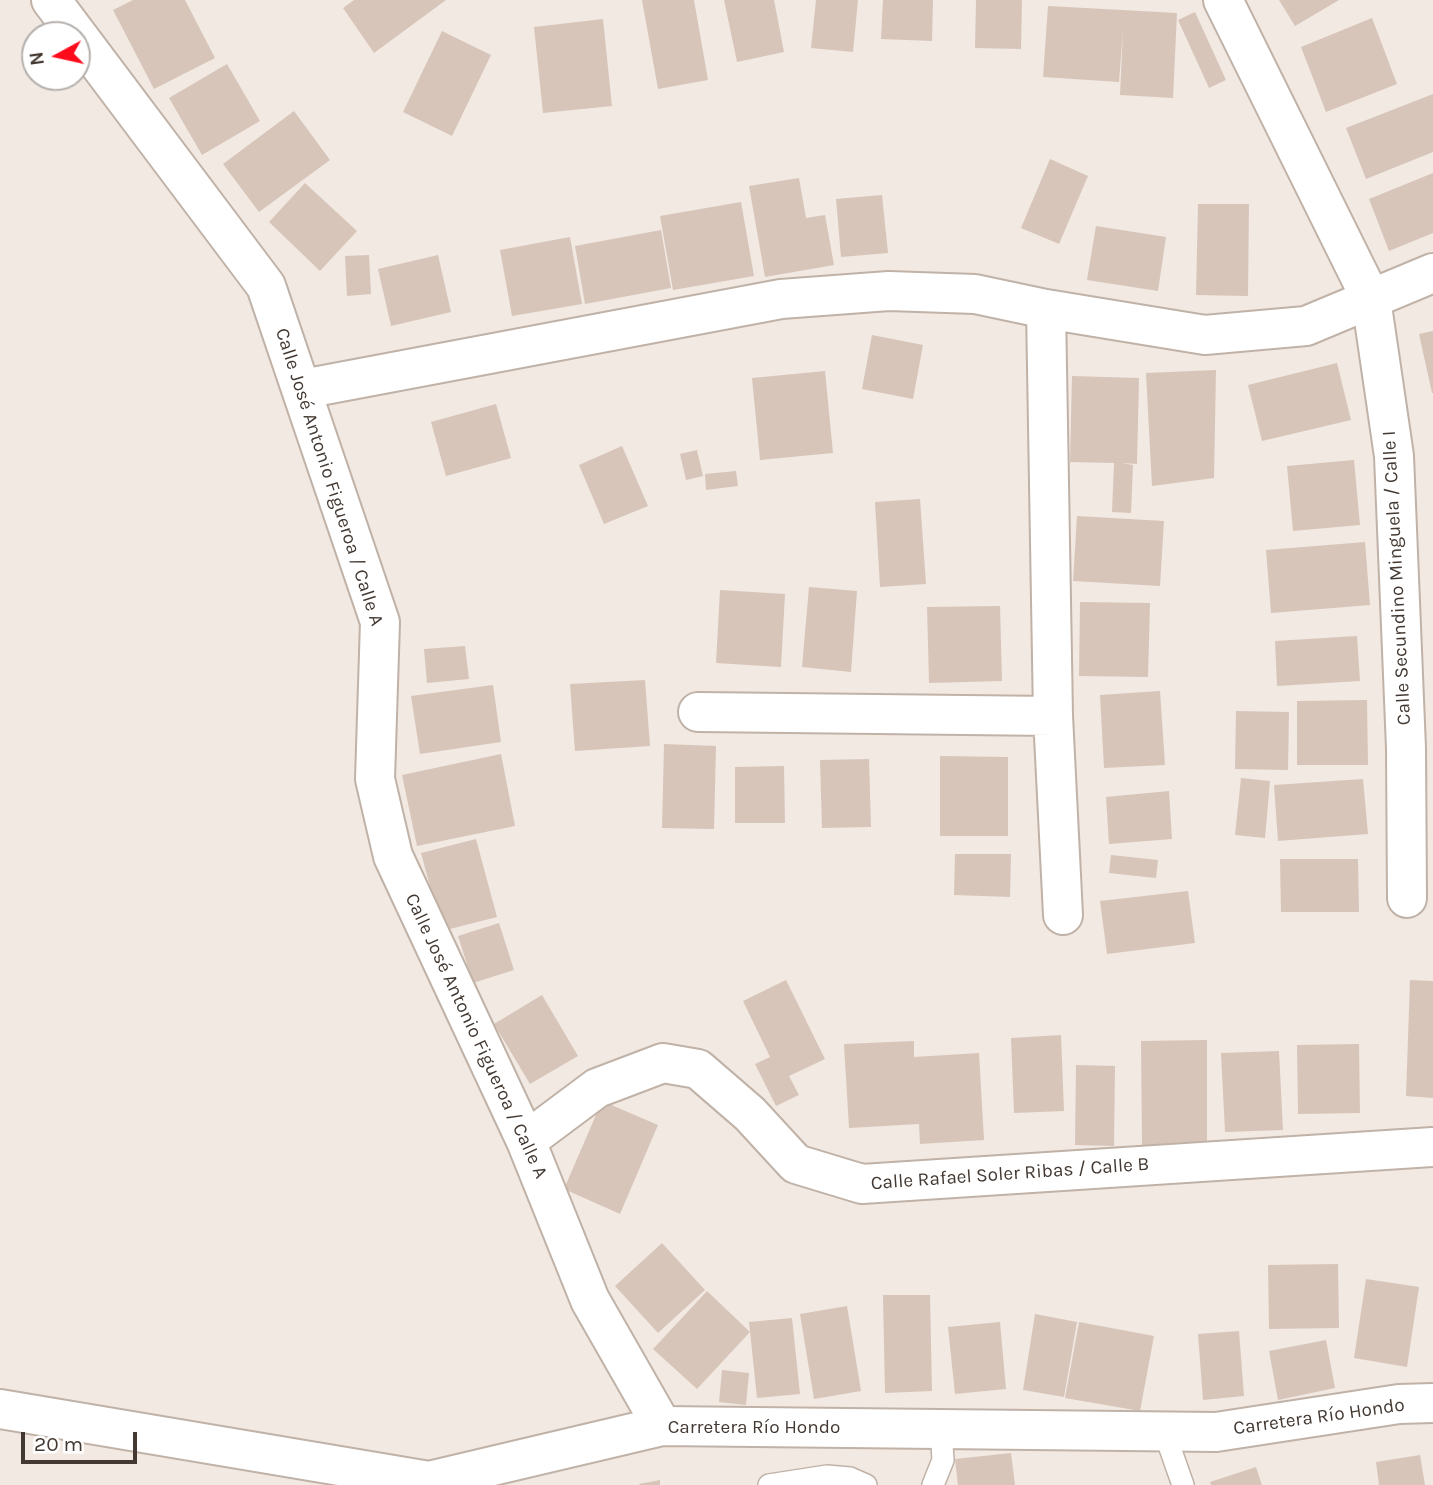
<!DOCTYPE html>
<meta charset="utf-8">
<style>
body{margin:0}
#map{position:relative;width:1433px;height:1485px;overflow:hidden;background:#f2e9e2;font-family:Karla,sans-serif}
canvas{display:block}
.north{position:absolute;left:21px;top:21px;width:70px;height:70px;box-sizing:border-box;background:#fff;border:2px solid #b4b0ad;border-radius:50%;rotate:262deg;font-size:19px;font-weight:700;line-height:28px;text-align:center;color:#433932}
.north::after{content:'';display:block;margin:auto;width:24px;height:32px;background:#ff0c1c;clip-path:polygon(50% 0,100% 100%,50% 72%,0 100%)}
.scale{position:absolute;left:21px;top:1432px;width:116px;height:32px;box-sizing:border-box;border:4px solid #433932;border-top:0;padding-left:9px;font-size:21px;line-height:24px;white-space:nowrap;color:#433932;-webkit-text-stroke:5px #fff;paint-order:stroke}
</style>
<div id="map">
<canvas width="1433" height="1485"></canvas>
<div class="north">N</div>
<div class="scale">20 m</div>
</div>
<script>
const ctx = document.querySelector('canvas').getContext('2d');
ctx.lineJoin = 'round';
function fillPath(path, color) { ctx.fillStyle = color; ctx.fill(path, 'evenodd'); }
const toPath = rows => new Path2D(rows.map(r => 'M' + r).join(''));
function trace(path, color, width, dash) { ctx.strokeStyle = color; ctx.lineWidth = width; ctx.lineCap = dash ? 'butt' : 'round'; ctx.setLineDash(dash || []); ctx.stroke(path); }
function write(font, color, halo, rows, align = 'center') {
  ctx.font = font + ' Karla,sans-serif'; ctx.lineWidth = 7; ctx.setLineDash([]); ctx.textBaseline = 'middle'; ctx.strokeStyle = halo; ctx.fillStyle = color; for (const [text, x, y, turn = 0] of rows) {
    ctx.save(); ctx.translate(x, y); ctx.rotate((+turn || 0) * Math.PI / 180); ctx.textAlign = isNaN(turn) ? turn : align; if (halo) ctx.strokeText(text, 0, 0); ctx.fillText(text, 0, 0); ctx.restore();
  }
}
const building = toPath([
 [133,0,185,0,215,58,154,89,113,10],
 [354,0,446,0,374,53,343,8],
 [642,0,694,0,708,80,658,89],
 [724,0,774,0,784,52,737,62],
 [816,0,858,0,853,52,811,48],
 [883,0,933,0,932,41,881,39],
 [976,0,1022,0,1021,49,975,48],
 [1279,0,1339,0,1295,26],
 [1048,6,1177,13,1173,98,1120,95,1123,30,1119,82,1043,77],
 [1195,12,1226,80,1209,88,1178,20],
 [1372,18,1397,84,1326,112,1301,47],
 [603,19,612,106,543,113,534,27],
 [442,31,491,55,452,136,403,112],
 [227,64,260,121,202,155,169,98],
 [1433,94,1433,152,1366,179,1346,128],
 [294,111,330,160,259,212,223,164],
 [1050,159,1088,176,1059,244,1021,228],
 [1433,173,1433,233,1389,251,1369,199],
 [799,178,806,218,825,215,834,265,765,277,749,186],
 [305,183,357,231,320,271,269,222],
 [882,195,888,253,841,257,836,199],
 [741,202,754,276,673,290,660,216],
 [1198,204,1249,204,1248,296,1196,295],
 [1096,226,1166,237,1158,291,1087,280],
 [661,230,671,288,585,304,575,246],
 [570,237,582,304,512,316,500,250],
 [369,255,371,294,347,296,345,256],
 [438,255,451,312,391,326,378,269],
 [1433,331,1433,393,1432,393,1419,334],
 [872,335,923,345,913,399,862,389],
 [1337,363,1351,420,1262,441,1248,385],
 [1216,370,1214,478,1152,486,1146,373],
 [825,371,833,453,760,460,752,378],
 [1072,376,1139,378,1137,464,1122,463,1133,465,1131,513,1112,512,1114,463,1070,462],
 [496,404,511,458,446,476,431,422],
 [622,446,648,506,604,524,579,465],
 [697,450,703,476,686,480,680,454],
 [1354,460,1360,525,1293,531,1287,466],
 [736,471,738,486,706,490,705,474],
 [920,499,926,584,880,587,875,502],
 [1077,516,1164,521,1160,586,1073,581],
 [1365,542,1370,605,1271,613,1266,550],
 [809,587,857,591,851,672,802,667],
 [720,590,785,594,781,667,716,663],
 [1080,602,1150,603,1148,677,1079,676],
 [1000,606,1002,681,929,683,927,607],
 [1357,636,1360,681,1277,686,1275,641],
 [465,646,469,679,427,683,424,649],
 [645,680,650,746,575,751,570,684],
 [493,685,501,742,420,754,411,696],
 [1160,691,1165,765,1104,768,1100,695],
 [1367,700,1368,765,1297,765,1297,701],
 [1236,711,1289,712,1288,770,1235,769],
 [664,744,716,746,714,829,662,828],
 [501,754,515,826,417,846,402,775],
 [940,756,1008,757,1008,836,940,836],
 [869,759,871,827,822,828,820,760],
 [784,766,785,823,735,823,735,767],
 [1241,778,1270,781,1265,838,1235,835],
 [1363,779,1368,834,1278,841,1274,785],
 [1169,791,1172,839,1109,844,1106,797],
 [476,839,497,917,442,931,421,853],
 [955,854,1011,854,1010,897,954,895],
 [1111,855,1158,860,1156,878,1109,873],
 [1280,859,1358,859,1359,912,1281,912],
 [1188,891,1195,943,1107,954,1100,901],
 [499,923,514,970,473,983,458,936],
 [786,980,825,1059,789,1076,799,1095,776,1106,755,1064,770,1057,743,1001],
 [1410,980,1433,981,1433,1098,1406,1096],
 [542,995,578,1056,530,1084,494,1024],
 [1061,1035,1064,1111,1014,1113,1011,1038],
 [1207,1040,1207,1145,1142,1145,1141,1041],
 [914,1041,914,1057,979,1053,984,1140,920,1144,919,1124,849,1128,844,1044],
 [1359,1044,1360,1113,1298,1114,1297,1045],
 [1279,1051,1283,1130,1225,1132,1221,1053],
 [1076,1065,1115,1066,1114,1146,1075,1145],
 [602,1101,658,1125,620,1214,564,1189],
 [662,1243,705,1290,658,1333,615,1286],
 [1338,1264,1339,1328,1269,1329,1268,1265],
 [1366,1279,1419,1287,1407,1367,1354,1358],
 [707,1291,750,1332,697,1389,653,1349],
 [883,1295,930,1295,932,1391,885,1393],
 [847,1306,861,1391,814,1399,800,1314],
 [1035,1314,1077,1322,1064,1397,1023,1390],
 [792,1318,800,1394,757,1398,749,1322],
 [1000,1322,1006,1389,955,1394,948,1327],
 [1079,1322,1154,1336,1140,1411,1065,1398],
 [1239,1331,1244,1396,1203,1400,1198,1334],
 [1326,1340,1335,1388,1278,1400,1269,1351],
 [722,1370,749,1373,746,1405,719,1402],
 [1011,1453,1015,1485,958,1485,955,1459],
 [1420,1455,1425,1485,1379,1485,1376,1462],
 [1256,1467,1262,1485,1211,1485,1210,1482],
 [660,1480,660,1485,640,1485,639,1484]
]);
const service = toPath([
 [1164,1431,1183,1485],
 [769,1485,827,1476,850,1478,866,1485],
 [933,1485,943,1460,941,1429]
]);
const minor = toPath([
 [51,0,266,286,380,622,375,779,393,856,526,1141,590,1300,662,1426],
 [1223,0,1371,299,1394,456,1406,748,1407,898],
 [1046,309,1053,716,1063,915],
 [303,389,781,299,889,291,975,294,1046,309,1205,335,1306,326,1433,273],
 [698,712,1053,716],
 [526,1141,597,1088,663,1063,698,1069,750,1114,796,1164,862,1184,1433,1147]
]);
const tertiary = toPath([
 [0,1409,429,1481,662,1426,1216,1432,1399,1404,1433,1403]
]);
const streetNames = [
 ["Calle José Antonio Figueroa / Calle A",329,477,72],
 ["Calle Secundino Minguela / Calle I",1397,578,-93],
 ["Calle José Antonio Figueroa / Calle A",476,1036,65],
 ["Calle Rafael Soler Ribas / Calle B",1010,1174,-4],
 ["Carretera Río Hondo",1319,1417,-8],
 ["Carretera Río Hondo",754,1428]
];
fillPath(building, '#d7c5ba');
trace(service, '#c0b2a7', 24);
trace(minor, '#c0b2a7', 42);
trace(tertiary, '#c0b2a7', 42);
trace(service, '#fff', 21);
trace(minor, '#fff', 38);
trace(tertiary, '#fff', 38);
write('19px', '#433932', '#fff', streetNames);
</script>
